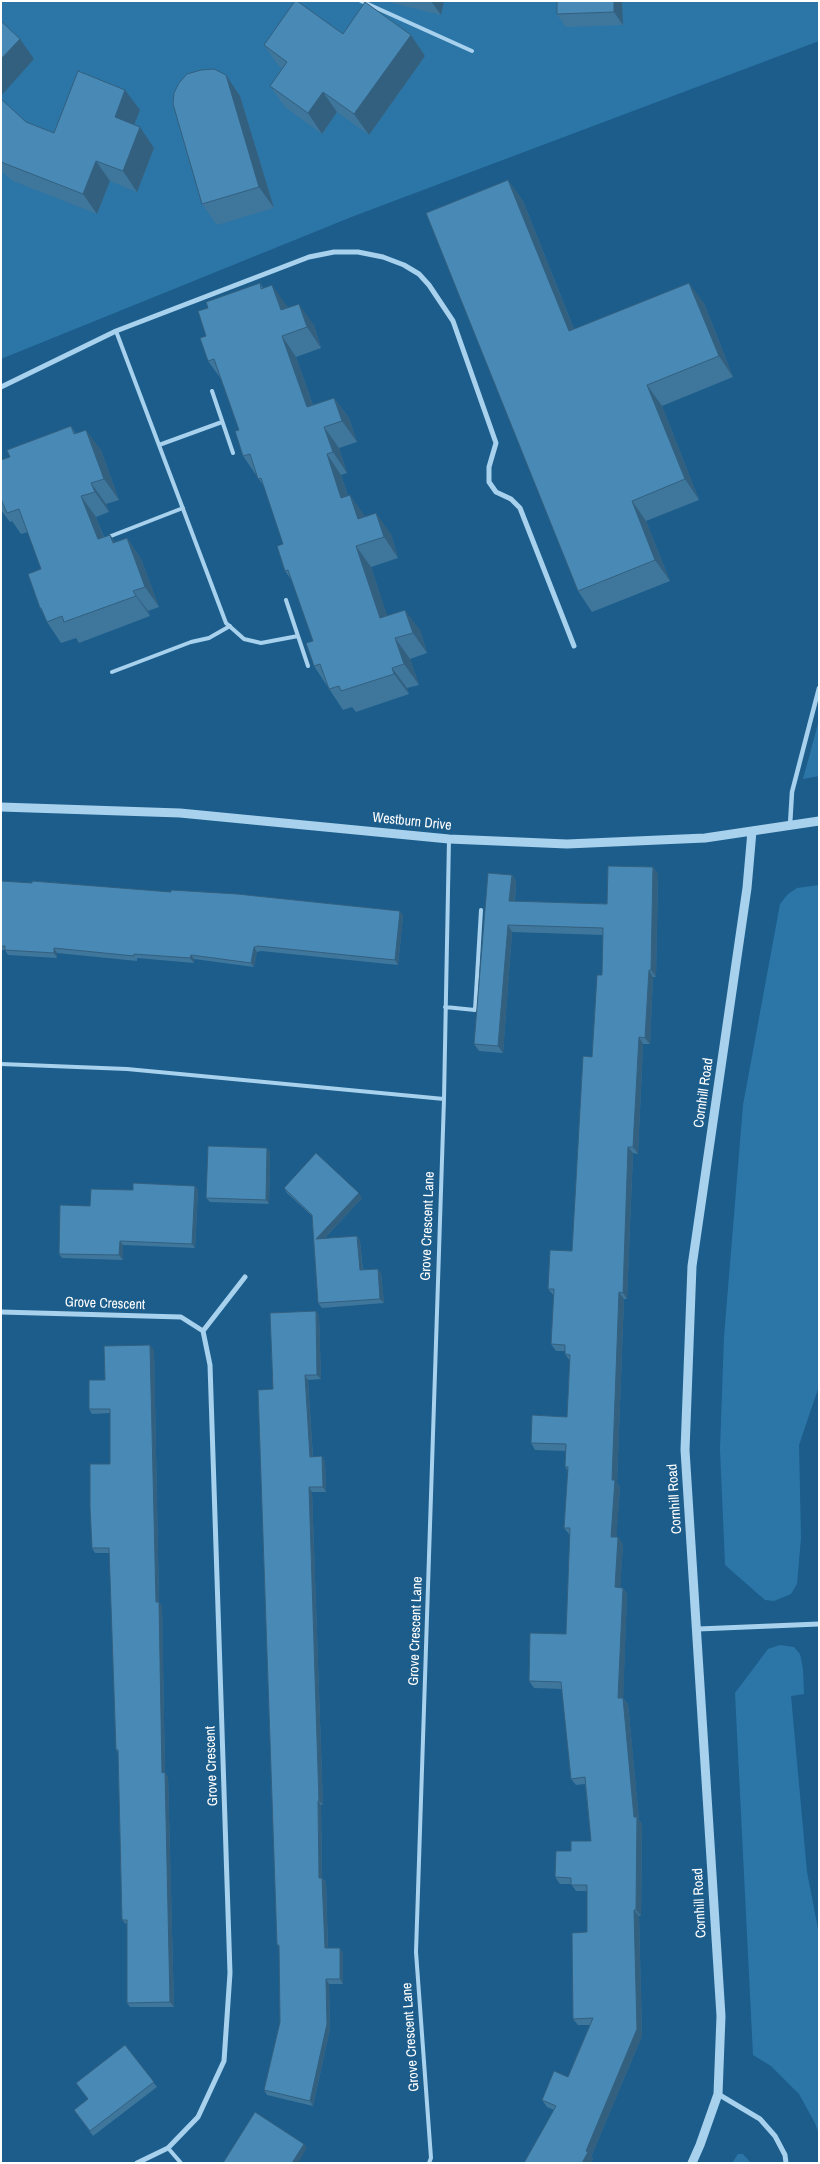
<!DOCTYPE html>
<style>
body{margin:0}
#map{position:relative;width:820px;height:2164px;overflow:hidden;background:#1c5d8b;font-family:"Archivo Narrow",sans-serif}
canvas{display:block}
.frame{position:absolute;inset:0;border:2px solid #fff;pointer-events:none}
</style>
<div id="map">
<canvas width="820" height="2164"></canvas>
<div class="frame"></div>
</div>
<script>
const ctx = document.querySelector('canvas').getContext('2d');
ctx.lineJoin = 'round';
function fillPath(path, color) { ctx.fillStyle = color; ctx.fill(path, 'evenodd'); }
const toPath = rows => new Path2D(rows.map(r => 'M' + r).join(''));
function trace(path, color, width, dash) { ctx.strokeStyle = color; ctx.lineWidth = width; ctx.lineCap = dash ? 'butt' : 'round'; ctx.setLineDash(dash || []); ctx.stroke(path); }
function write(font, color, halo, rows, align = 'center') {
  ctx.font = font + ' "Archivo Narrow",sans-serif'; ctx.lineWidth = 4.5; ctx.setLineDash([]); ctx.textBaseline = 'middle'; ctx.strokeStyle = halo; ctx.fillStyle = color; for (const [text, x, y, turn = 0] of rows) {
    ctx.save(); ctx.translate(x, y); ctx.rotate((+turn || 0) * Math.PI / 180); ctx.textAlign = isNaN(turn) ? turn : align; if (halo) ctx.strokeText(text, 0, 0); ctx.fillText(text, 0, 0); ctx.restore();
  }
}
const green = toPath([
 [1,1,819,1,819,41,354,216,1,359],
 [819,720,819,776,803,779],
 [819,885,819,1386,799,1445,801,1538,797,1584,791,1594,774,1601,765,1600,725,1565,720,1449,724,1337,743,1105,780,904,788,894,797,888],
 [780,1645,794,1647,800,1654,803,1669,804,1694,791,1696,807,1872,819,1934,819,2134,815,2123,799,2094,771,2066,753,2055,735,1693,768,1649],
 [738,2154,743,2154,751,2163,732,2163]
]);
const service = toPath([
 [361,1,472,51],
 [116,331,226,623,244,639,261,643,298,636],
 [212,391,233,453],
 [159,445,222,422],
 [111,536,183,508],
 [286,600,308,666],
 [112,672,191,642,209,638,230,626],
 [445,1007,475,1010,481,910],
 [1,1064,127,1069,444,1099],
 [168,2148,181,2163],
 [429,2163,431,2158,416,1952,444,1099,449,839]
]);
const pedestrian = toPath([
 [790,825,792,792,819,688]
]);
const minor = toPath([
 [1,387,116,331,309,257,334,252,358,252,383,257,404,265,419,274,429,285,453,321,496,443,489,467,489,482,496,492,511,499,520,508,574,646],
 [1,1312,181,1317,203,1331,210,1365,230,1973,224,2061,198,2117,168,2148,137,2163],
 [203,1331,245,1277],
 [698,1629,819,1624],
 [718,2094,760,2119,775,2136,785,2155,786,2163]
]);
const tertiary = toPath([
 [1,807,180,813,449,839,567,844,705,838,819,821],
 [692,2163,700,2145,718,2094,721,2016,685,1450,692,1266,747,888,752,831]
]);
const wall = toPath([
 [391,1,444,1,441,15,392,3],
 [557,1,622,1,623,25,566,27,557,14],
 [343,34,411,35,425,56,369,135,337,112,322,134,285,107,270,86,283,69,278,65,264,45],
 [226,75,240,96,274,208,217,225,202,204],
 [1,99,26,122,54,133,140,110,134,125,140,127,154,148,137,192,110,181,97,214,13,181,1,171],
 [508,180,523,201,574,329,704,303,733,377,662,406,699,500,646,521,670,581,592,612,578,591],
 [260,283,263,288,287,306,288,308,314,325,321,348,296,357,313,405,334,398,349,418,357,442,339,448,347,473,341,475,348,496,350,495,365,517,391,534,398,558,371,567,387,616,420,630,427,653,410,659,419,685,407,688,409,694,356,712,352,707,343,710,314,666,313,641,293,582,285,571,283,544,265,488,243,456,239,430,221,379,208,361,206,336],
 [71,426,76,434,101,450,119,500,106,504,109,512,96,517,104,537,110,535,115,542,127,538,141,559,159,607,148,611,150,616,79,643,76,638,61,643,47,622,44,615,40,608,41,569,28,532,21,534,12,521,10,522,1,510,1,460,10,457],
 [653,867,658,874,656,977,653,977,650,1044,643,1044,638,1154,633,1153,627,1299,624,1299,617,1483,620,1487,616,1537,623,1544,620,1588,623,1588,627,1594,623,1698,628,1704,639,1820,642,1824,641,1916,639,1916,642,2036,591,2157,593,2159,590,2163,524,2163,554,2110,547,2107,542,2100,568,2077,590,2025,578,2025,573,2019,587,1932,587,1891,576,1891,571,1884,560,1884,555,1877,571,1851,591,1841,585,1784,576,1785,571,1779,562,1689,534,1688,529,1681,566,1634,570,1534,569,1534,564,1528,568,1471,565,1467,566,1451,535,1450,531,1443,567,1417,570,1361,565,1354,565,1351,556,1351,551,1344,554,1296,548,1289,572,1251,602,975,603,935,512,932,503,1053,479,1051,474,1044,512,875,516,881,515,901,607,904],
 [1,881,400,911,403,916,398,965,261,951,257,952,254,967,194,959,194,963,137,958,137,961,57,953,57,958,8,955,5,950,1,950],
 [267,1148,270,1153,269,1204,210,1202,206,1198],
 [195,1186,198,1190,195,1248,123,1245,123,1260,62,1258,59,1254,90,1206,133,1190],
 [284,1188,362,1198,324,1239,357,1236,360,1241,363,1270,378,1269,381,1273,384,1303,322,1308,318,1303,312,1216,287,1193],
 [316,1311,319,1316,321,1379,308,1380,313,1457,325,1461,326,1492,312,1492,323,1805,321,1805,322,1878,326,1882,328,1948,343,1953,343,1984,329,1984,330,2029,313,2106,267,2095,264,2090,280,2022,279,1947,277,1945,273,1389],
 [154,1350,159,1602,162,1606,165,1773,168,1777,174,2007,130,2007,127,2003,127,1924,126,1924,122,1920,118,1753,116,1750,110,1553,95,1553,92,1548,110,1464,110,1413,92,1414,89,1409,105,1380],
 [125,2045,157,2087,93,2136,74,2110,88,2099]
]);
const shadedWall = toPath([
 [431,1,444,1,441,15],
 [614,1,622,1,623,25,614,12],
 [411,35,425,56,369,135,354,114],
 [20,39,34,59,1,96,1,59],
 [226,75,240,96,274,208,259,187],
 [125,90,140,110,129,138,115,117],
 [323,92,337,112,322,134,308,113],
 [140,127,154,148,137,192,123,171],
 [96,161,110,181,97,214,83,194],
 [508,180,523,201,583,352,569,331],
 [689,283,704,303,733,377,719,356],
 [272,285,287,306,296,331,281,310],
 [299,304,314,325,321,348,307,327],
 [282,336,296,357,321,428,307,407],
 [647,385,662,406,699,500,685,479],
 [334,398,349,418,357,442,342,421],
 [324,427,339,448,347,473,333,452],
 [86,430,101,450,119,500,104,479],
 [327,454,341,475,355,519,341,498],
 [91,483,106,504,109,512,95,492],
 [350,495,365,516,373,540,358,519],
 [81,496,96,517,112,560,98,539],
 [632,501,646,521,670,581,655,560],
 [376,513,391,534,398,558,384,537],
 [110,535,125,556,113,543],
 [127,538,141,559,159,607,145,587],
 [356,546,371,567,395,639,380,618],
 [133,591,148,611,150,616,136,596],
 [405,610,420,630,427,653,413,633],
 [395,638,410,659,419,685,404,664],
 [392,668,407,688,409,694,394,674],
 [653,867,658,874,656,977,651,970],
 [512,875,516,881,514,908,509,901],
 [400,911,403,916,398,965,395,960],
 [508,925,512,932,503,1053,498,1046],
 [254,947,257,952,254,967,251,963],
 [54,948,57,953,57,958,54,953],
 [191,955,194,959,194,963,190,958],
 [649,970,653,977,650,1044,645,1038],
 [639,1037,643,1044,638,1154,633,1147],
 [628,1147,633,1153,627,1299,623,1293],
 [267,1148,270,1153,269,1204,266,1200],
 [195,1186,198,1190,195,1248,192,1244],
 [359,1193,362,1198,319,1244,316,1239],
 [357,1236,360,1241,363,1275,360,1270],
 [120,1241,123,1245,123,1260,119,1255],
 [378,1269,381,1273,384,1303,380,1299],
 [619,1292,624,1299,617,1483,620,1487,616,1544,611,1537,612,1480],
 [316,1311,319,1316,321,1379,317,1375],
 [150,1345,154,1350,159,1602,162,1606,165,1773,168,1777,174,2007,170,2002,162,1773,156,1602],
 [305,1375,308,1380,313,1461,310,1457],
 [322,1456,325,1461,326,1492,323,1487],
 [309,1487,312,1492,323,1805,319,1801],
 [618,1537,623,1544,620,1594,615,1587],
 [623,1588,627,1594,623,1705,618,1698],
 [623,1698,628,1704,639,1820,642,1824,641,1916,636,1910,634,1817],
 [318,1801,321,1805,322,1882,319,1878],
 [322,1878,326,1882,328,1953,325,1948],
 [634,1910,639,1916,642,2036,591,2157,593,2159,590,2163,582,2163,586,2151],
 [340,1948,343,1953,343,1984,340,1979],
 [326,1979,329,1984,330,2029,313,2106,310,2101],
 [304,2144,307,2148,298,2163,292,2163]
]);
const building = toPath([
 [295,1,297,1,343,34,365,2,411,35,354,114,323,92,308,113,270,86,287,62,264,45,295,1],
 [557,1,614,1,614,12,557,14,557,1],
 [1,21,20,39,1,59,1,21],
 [214,69,226,75,259,187,202,204,173,104,174,93,179,83,187,74,201,70,214,69],
 [78,71,125,90,115,117,140,127,123,171,96,161,83,194,1,162,1,99,26,122,54,133,78,71],
 [508,180,569,331,689,283,719,356,647,385,685,479,632,501,655,560,578,591,426,213,508,180],
 [260,283,261,289,272,285,281,310,299,304,307,327,282,336,307,407,334,398,342,421,324,427,333,452,327,454,341,498,350,495,358,519,376,513,384,537,356,546,380,618,405,610,413,633,395,638,404,664,392,668,394,674,341,691,339,686,329,689,320,664,314,666,306,643,313,641,288,570,285,571,277,546,283,544,261,478,258,479,250,454,243,456,235,431,239,430,214,359,208,361,200,338,206,336,198,311,208,308,206,302,260,283],
 [71,426,74,434,86,430,104,479,91,483,95,492,81,496,98,539,110,535,113,543,127,538,145,587,133,591,136,596,64,622,62,616,47,622,41,608,40,608,28,574,41,569,19,509,7,513,1,499,1,460,10,457,7,450,71,426],
 [608,866,653,867,651,970,649,970,645,1038,639,1037,633,1147,628,1147,623,1293,619,1292,612,1480,615,1480,611,1537,618,1537,615,1587,623,1588,618,1698,623,1698,634,1817,637,1817,636,1910,634,1910,637,2029,586,2151,588,2152,582,2163,524,2163,556,2106,542,2100,554,2071,568,2077,593,2018,573,2019,572,1933,587,1932,587,1885,571,1885,571,1878,555,1877,556,1851,571,1851,571,1841,591,1841,585,1777,571,1779,561,1682,529,1681,530,1633,566,1634,570,1528,564,1528,568,1467,565,1467,566,1444,531,1443,532,1415,567,1417,570,1355,565,1354,565,1345,551,1344,554,1289,548,1289,550,1250,572,1251,583,1056,592,1057,597,975,602,975,603,928,508,925,498,1046,474,1044,488,873,512,875,509,901,607,904,608,866],
 [1,881,32,883,32,881,171,892,171,890,237,894,400,911,395,960,258,946,254,947,251,963,191,955,190,958,134,954,134,956,54,948,54,953,5,950,5,946,1,946,1,881],
 [208,1146,267,1148,266,1200,206,1198,208,1146],
 [316,1153,359,1193,316,1239,357,1236,360,1270,378,1269,380,1299,318,1303,312,1215,284,1188,316,1153],
 [133,1183,195,1186,192,1244,120,1241,119,1255,59,1254,60,1205,90,1206,91,1189,133,1190,133,1183],
 [316,1311,317,1375,305,1375,310,1457,322,1456,323,1487,309,1487,319,1801,318,1801,319,1878,322,1878,325,1948,340,1948,340,1979,326,1979,327,2024,310,2101,264,2090,280,2022,279,1945,277,1945,258,1390,273,1389,270,1313,316,1311],
 [150,1345,156,1602,159,1602,162,1773,165,1772,170,2002,127,2003,127,1920,122,1920,118,1750,116,1750,109,1548,92,1548,90,1507,90,1464,110,1464,110,1409,89,1409,89,1380,105,1380,104,1346,150,1345],
 [125,2045,154,2082,90,2131,74,2110,88,2099,76,2083,125,2045],
 [255,2112,304,2144,292,2163,223,2163,255,2112]
]);
const streetNames = [
 ["Westburn Drive",412,822,6],
 ["Cornhill Road",704,1093,-82],
 ["Grove Crescent Lane",428,1226,-88],
 ["Grove Crescent",105,1304,2],
 ["Cornhill Road",675,1499,-94],
 ["Grove Crescent Lane",416,1631,-88],
 ["Grove Crescent",212,1766,-92],
 ["Cornhill Road",700,1903,-93],
 ["Grove Crescent Lane",411,2037,-94]
];
fillPath(green, '#2c76a7');
trace(service, '#a7d1ed', 4);
trace(pedestrian, '#a7d1ed', 4.5);
trace(minor, '#a7d1ed', 5);
trace(tertiary, '#a7d1ed', 9);
fillPath(wall, '#3f769c');
fillPath(shadedWall, '#33607f');
fillPath(building, '#4989b5');
trace(building, '#33607f', 1);
write('14px', '#fff', '#1c5d8b', streetNames);
</script>
